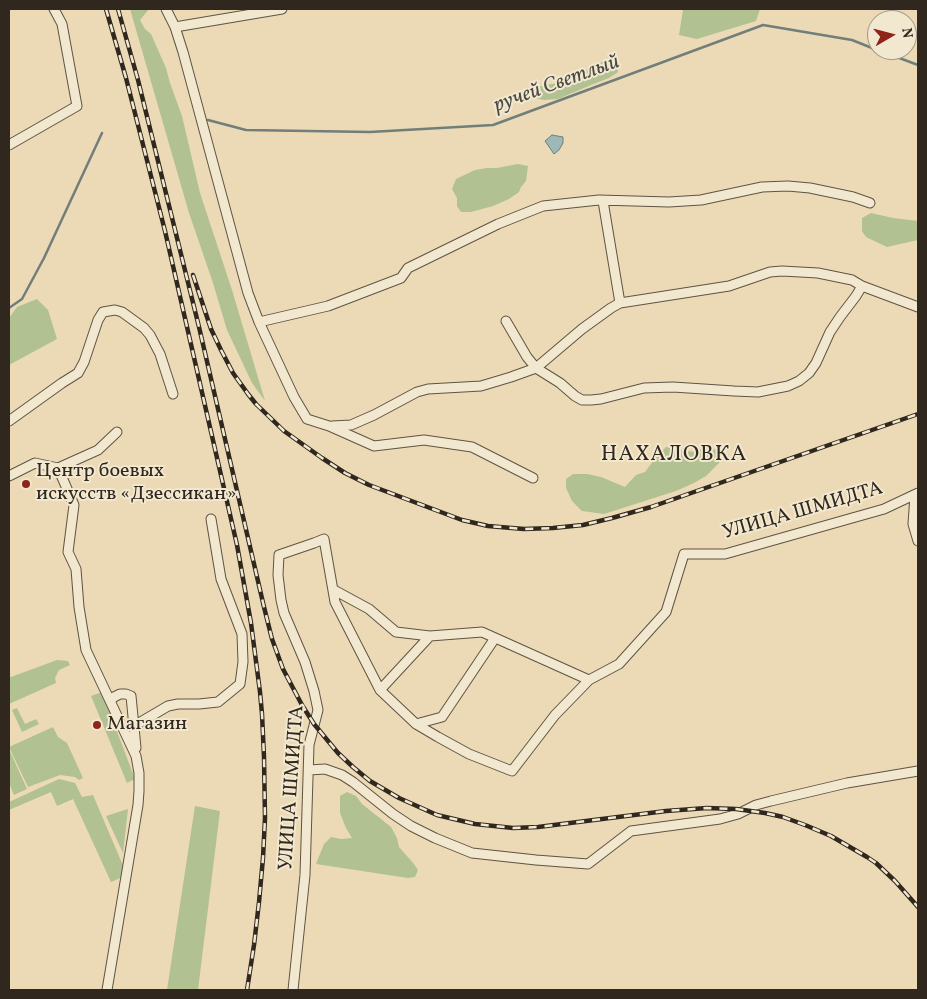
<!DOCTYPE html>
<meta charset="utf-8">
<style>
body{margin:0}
#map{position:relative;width:927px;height:999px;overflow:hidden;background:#ebdab5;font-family:Vollkorn,serif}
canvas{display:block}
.frame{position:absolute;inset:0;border:10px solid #30271e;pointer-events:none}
.north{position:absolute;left:867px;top:10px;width:50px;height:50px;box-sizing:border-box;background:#f2e7cf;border:1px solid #a49a88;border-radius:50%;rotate:82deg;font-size:14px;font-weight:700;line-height:20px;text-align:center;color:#30271e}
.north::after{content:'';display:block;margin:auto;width:18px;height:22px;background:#8f2418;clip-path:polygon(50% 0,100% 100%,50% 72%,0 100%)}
</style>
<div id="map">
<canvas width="927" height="999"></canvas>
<div class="frame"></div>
<div class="north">N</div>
</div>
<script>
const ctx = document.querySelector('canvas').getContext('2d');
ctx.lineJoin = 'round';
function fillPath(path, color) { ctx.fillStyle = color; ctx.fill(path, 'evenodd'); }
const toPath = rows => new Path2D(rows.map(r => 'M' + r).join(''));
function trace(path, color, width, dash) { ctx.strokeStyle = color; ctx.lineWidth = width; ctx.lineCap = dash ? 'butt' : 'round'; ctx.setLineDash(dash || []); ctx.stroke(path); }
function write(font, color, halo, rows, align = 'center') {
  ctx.font = font + ' Vollkorn,serif'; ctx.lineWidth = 4; ctx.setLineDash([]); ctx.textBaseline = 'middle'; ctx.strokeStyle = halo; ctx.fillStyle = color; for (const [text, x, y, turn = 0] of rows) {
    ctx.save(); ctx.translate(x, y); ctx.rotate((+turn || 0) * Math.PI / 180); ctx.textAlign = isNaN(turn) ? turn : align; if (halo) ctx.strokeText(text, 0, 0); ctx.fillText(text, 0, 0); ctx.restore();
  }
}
const green = toPath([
 [130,9,149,9,140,20,145,29,151,34,166,68,170,83,182,116,200,193,232,290,265,401,252,383,227,330,213,283,189,213],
 [687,9,760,9,756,21,697,39,679,35,683,10],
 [604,61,617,64,618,72,609,78,591,85,558,99,544,100,535,98,531,92,535,87,564,82],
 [518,164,528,166,526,181,521,187,519,192,509,199,493,206,471,212,461,212,457,206,457,198,452,189,456,179,475,170,487,168,497,168],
 [871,213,893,218,918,221,918,240,887,247,866,237,862,231,862,218],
 [37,299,48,310,57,339,9,365,9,318,17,307],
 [666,447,694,452,705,447,721,451,721,461,706,476,694,483,676,491,604,514,582,511,572,501,566,488,566,479,573,474,587,474,601,477,625,487,636,475,645,472,657,456],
 [57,660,68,661,70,665,59,670,55,678,56,683,9,704,9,676,11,677],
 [102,692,135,779,127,783,91,696],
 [17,708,25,724,36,719,39,724,22,732,12,710],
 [53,727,58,737,67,743,83,778,79,780,75,777,60,775,28,787,9,747],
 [9,749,27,789,14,795,9,783],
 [59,779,75,783,82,797,93,795,127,875,111,882,73,799,57,806,51,792,9,810,9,802],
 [347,792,356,796,362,804,391,827,397,838,399,847,414,864,418,870,415,877,408,878,316,864,324,844,331,837,341,839,352,838,346,828,340,813,340,796],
 [195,806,220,811,198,990,167,990],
 [128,809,123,853,106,816]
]);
const water = toPath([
 [552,135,563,137,563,143,559,150,554,154,545,141,552,135]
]);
const stream = toPath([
 [878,50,918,65],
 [208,120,246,130,370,132,493,125,763,25,852,40,877,50],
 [9,308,22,299,44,258,102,133]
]);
const minor = toPath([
 [166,9,175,27,183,52,248,293,259,322,294,397,307,419,329,426,374,446,424,440,472,447,533,478],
 [175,27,282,9],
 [9,145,77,106,62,24,54,9],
 [603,201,620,303],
 [506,321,527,357,536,368,560,383,575,396,582,400,591,400,601,399,644,388,673,387,734,391,758,392,788,386,799,381,809,373,816,363,830,332,840,317,856,296,862,286],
 [259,322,328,306,401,278,408,268,498,224,543,206,599,200,669,202,701,200,762,187,788,186,810,188,853,197,870,203],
 [9,421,62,383,78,373,84,362,98,320,103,312,115,310,122,312,144,328,150,335,160,354,173,394],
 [332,426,351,425,374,415,417,392,428,389,481,386,511,377,536,368,582,329,611,308,620,303,729,286,770,272,782,271,818,273,852,280,862,286,918,307],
 [58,468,98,450,117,432],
 [9,476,35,463,58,468,74,505,68,552,76,569,79,607,86,650,136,756,139,773,139,791,138,805,107,990],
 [915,495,913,524,918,541],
 [334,590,369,609,396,632,430,636,482,632,589,680],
 [380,690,430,636],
 [110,701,114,697,120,694,126,694,131,696,136,748],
 [416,724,442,717,495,638],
 [134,726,168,706,178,704,199,704,218,702,240,684,243,662,242,634,221,579,211,519],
 [309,770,325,769,342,775,353,782,393,814,411,826,435,838,472,853,536,860,588,864,631,831,720,819,738,814,756,805,771,801,847,783,918,771],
 [293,990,305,875,309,745,318,710,314,691,305,662,284,613,281,600,278,575,279,555,314,543,324,539,335,602,380,690,416,724,438,737,469,754,512,771,555,715,589,680,619,664,666,612,684,554,725,554,884,509,918,493]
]);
const rail = toPath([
 [106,9,126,78,165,231,237,545,251,623,260,692,262,714,264,757,265,818,263,858,259,902,254,945,247,990],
 [118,9,138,80,199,327,264,607,272,639,283,669,302,705,314,724,338,753,353,767,370,781,399,798,437,815,475,824,513,828,538,827,666,811,707,808,736,809,765,813,783,817,805,825,831,836,867,857,876,863,895,881,918,907],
 [193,275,211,329,221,350,233,373,248,394,256,404,284,431,322,458,345,473,369,485,462,520,488,526,524,529,553,528,583,525,612,518,651,507,918,414]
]);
const markers = [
 [26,484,5,"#8f2418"],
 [97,725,5,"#8f2418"]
];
const poiNames = [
 ["Центр боевых",36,472],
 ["искусств «Дзессикан»",36,495],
 ["Магазин",107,725]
];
const streetNames = [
 ["УЛИЦА ШМИДТА",803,512,-16],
 ["УЛИЦА ШМИДТА",293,788,-86]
];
const waterNames = [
 ["ручей Светлый",557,85,-20]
];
const quarterNames = [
 ["НАХАЛОВКА",674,456]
];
fillPath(green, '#b1c192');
fillPath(water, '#9cb8b7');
trace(water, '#717e7a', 1);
trace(stream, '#717e7a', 2.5);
trace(minor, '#5f5444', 11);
trace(minor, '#f2e7cf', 9);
trace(rail, '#30271e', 4.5);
trace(rail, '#f2e7cf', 2.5, [8]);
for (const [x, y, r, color] of markers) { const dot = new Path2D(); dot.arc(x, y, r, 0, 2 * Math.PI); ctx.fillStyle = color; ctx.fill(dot); trace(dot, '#f2e7cf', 2); }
write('20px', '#30271e', '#f2e7cf', poiNames, 'left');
write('20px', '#30271e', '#f2e7cf', streetNames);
write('italic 21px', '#4b4b44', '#f2e7cf', waterNames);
ctx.letterSpacing = '1px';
write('22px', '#30271e', '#f2e7cf', quarterNames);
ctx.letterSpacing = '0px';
</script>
